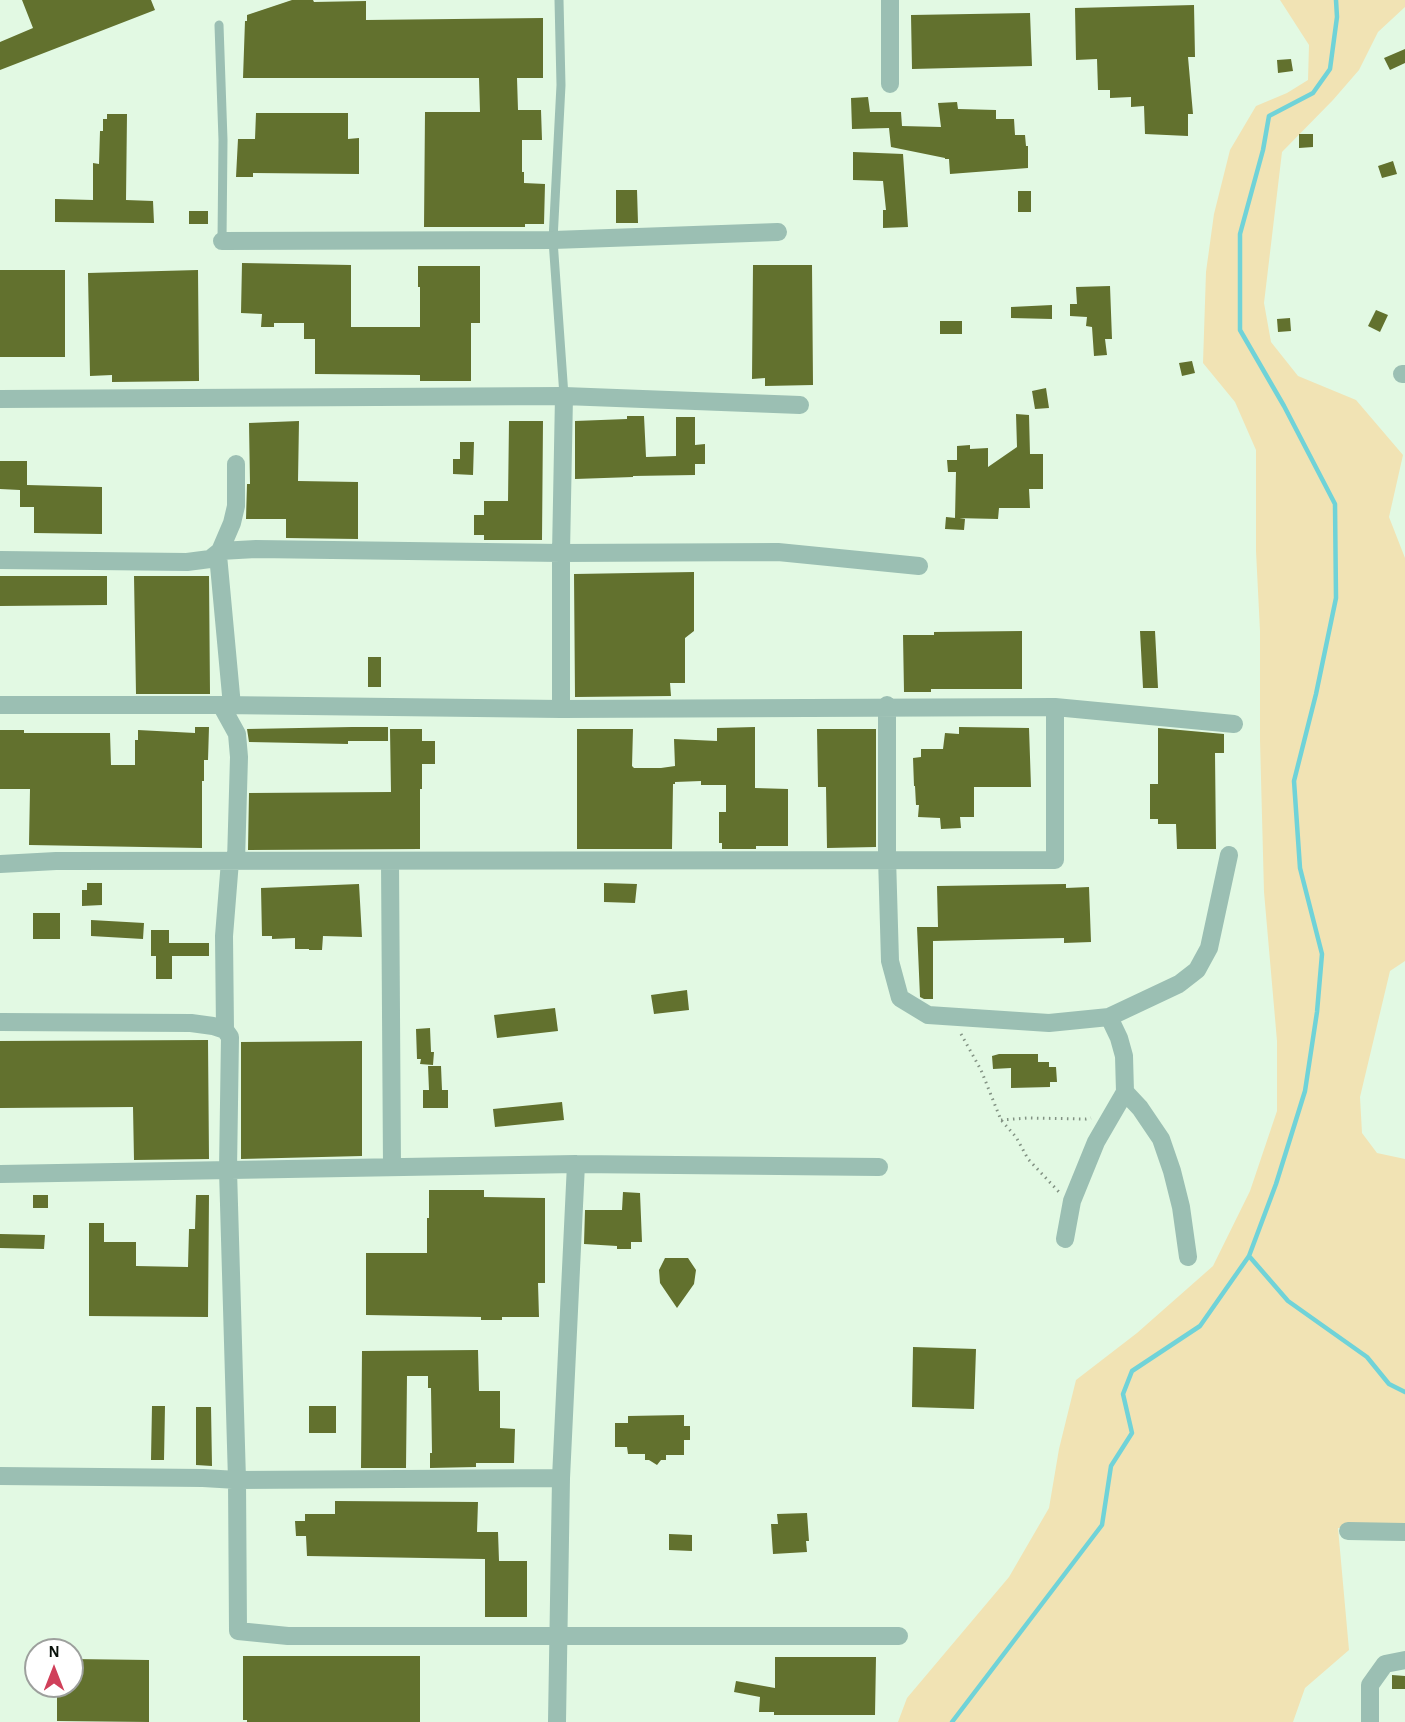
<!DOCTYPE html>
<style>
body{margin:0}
#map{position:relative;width:1405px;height:1722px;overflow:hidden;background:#e2f9e3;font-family:"Alegreya Sans",sans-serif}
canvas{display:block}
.north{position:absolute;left:24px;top:1638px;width:60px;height:60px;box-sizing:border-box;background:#fff;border:2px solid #9da09d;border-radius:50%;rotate:0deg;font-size:16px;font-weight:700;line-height:24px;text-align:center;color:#0a120b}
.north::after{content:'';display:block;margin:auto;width:21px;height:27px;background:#d0405a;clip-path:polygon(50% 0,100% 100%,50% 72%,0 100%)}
</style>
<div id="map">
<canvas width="1405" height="1722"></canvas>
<div class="north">N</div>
</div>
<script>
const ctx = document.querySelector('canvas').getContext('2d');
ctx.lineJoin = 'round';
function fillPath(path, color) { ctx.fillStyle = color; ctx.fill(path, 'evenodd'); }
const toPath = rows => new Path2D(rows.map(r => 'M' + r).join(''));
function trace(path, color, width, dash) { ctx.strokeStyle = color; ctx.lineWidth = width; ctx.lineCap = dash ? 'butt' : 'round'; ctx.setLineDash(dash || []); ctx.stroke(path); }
const green = toPath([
 [1280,0,1405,0,1405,7,1378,32,1359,70,1333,100,1282,152,1264,303,1271,342,1298,376,1356,400,1403,455,1389,517,1405,558,1405,961,1390,971,1360,1097,1362,1133,1377,1153,1405,1159,1405,1529,1338,1528,1349,1650,1305,1688,1293,1722,898,1722,907,1698,1009,1577,1049,1508,1059,1449,1076,1380,1137,1333,1213,1266,1250,1191,1277,1111,1277,1041,1264,892,1260,740,1260,631,1256,551,1256,450,1235,402,1203,363,1206,272,1214,214,1230,150,1256,106,1287,93,1308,80,1309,45]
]);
const stream = toPath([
 [1249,1256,1288,1301,1367,1357,1389,1384,1405,1392],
 [952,1722,1102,1525,1111,1466,1132,1433,1123,1394,1132,1371,1200,1326,1249,1256,1276,1184,1305,1091,1317,1012,1322,954,1300,868,1294,781,1316,694,1336,598,1335,504,1284,406,1240,330,1240,234,1263,150,1269,116,1313,93,1330,69,1337,17,1336,0]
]);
const building = toPath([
 [22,0,151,0,155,10,0,70,0,42,33,28],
 [292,0,313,0,314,2,366,1,366,20,543,18,543,78,517,78,518,110,541,110,542,140,522,140,522,172,524,172,524,183,545,184,544,224,525,224,525,227,424,227,425,112,480,112,479,78,243,78,245,21,247,21,247,15],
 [1194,5,1195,57,1188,57,1193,114,1188,114,1188,136,1145,134,1144,106,1131,107,1131,97,1110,98,1110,90,1098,90,1097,59,1076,60,1075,8],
 [1030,13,1032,66,912,69,911,15],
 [1405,49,1405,63,1390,70,1384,58],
 [1291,59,1293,71,1278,73,1277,60],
 [868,97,870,112,901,112,902,126,941,127,938,103,957,102,958,109,996,110,996,119,1014,119,1015,135,1025,135,1026,146,1028,146,1028,168,950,174,949,159,945,159,945,158,891,147,889,128,852,129,851,98],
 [256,113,348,113,348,139,359,138,359,174,253,173,253,177,236,177,238,139,255,139],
 [107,114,127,114,126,200,153,201,154,223,55,222,55,199,93,200,93,163,99,164,100,131,103,131,103,119,107,119],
 [1299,134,1313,134,1313,147,1299,148],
 [853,152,903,154,908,227,883,228,883,210,886,210,883,181,853,180],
 [1393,161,1397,174,1382,178,1378,166],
 [616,190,637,190,638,223,616,223],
 [1018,191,1031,191,1031,212,1018,212],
 [189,211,208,211,208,224,189,224],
 [242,263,351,265,351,327,420,327,420,287,418,287,418,266,480,266,480,323,471,323,471,381,420,381,420,375,315,374,315,339,304,339,304,323,274,323,274,327,261,327,262,314,241,313],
 [753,265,812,265,813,385,765,386,765,378,752,379],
 [0,270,65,270,65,357,0,357],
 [198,270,199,381,112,382,112,375,90,376,88,273],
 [1110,286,1112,339,1105,339,1107,355,1094,356,1092,327,1086,326,1087,317,1070,316,1070,304,1077,304,1076,287],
 [1052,305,1052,319,1011,318,1011,307],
 [1376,310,1388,315,1380,332,1368,326],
 [1290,318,1291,331,1278,332,1277,319],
 [940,321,962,321,962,334,940,334],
 [1192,361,1195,373,1182,376,1179,363],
 [1046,388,1049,408,1035,409,1032,391],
 [1016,414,1029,415,1030,454,1043,454,1043,489,1029,489,1030,508,999,508,998,519,955,518,956,472,948,472,947,460,957,460,957,446,970,445,970,449,988,448,988,467,1017,447],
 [627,416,644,416,646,457,676,456,676,417,695,417,695,445,705,444,705,464,695,464,695,475,633,476,633,477,575,479,575,421,627,419],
 [299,421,298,481,358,482,358,539,286,538,286,519,246,519,247,484,250,484,249,423],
 [509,421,543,421,542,540,484,540,484,535,474,535,474,515,484,515,484,501,508,501],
 [460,442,474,442,473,475,453,474,453,459,460,459],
 [0,461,27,461,27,485,102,487,102,534,34,533,34,507,20,507,20,490,0,489],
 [946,517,965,519,964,530,945,529],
 [694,572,694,631,685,638,685,683,670,683,671,696,575,697,574,574],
 [0,576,107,576,107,605,0,606],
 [134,576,209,576,210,694,136,694],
 [1022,631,1022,689,931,689,931,692,904,692,903,635,934,635,934,632],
 [1140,631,1155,631,1158,688,1143,688],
 [368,657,381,657,381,687,368,687],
 [195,727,209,727,208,760,204,760,204,781,202,781,202,848,29,845,30,789,0,789,0,730,24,730,24,733,110,733,111,765,135,765,135,740,138,740,138,730,195,733],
 [352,727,388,727,388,741,348,741,348,744,249,742,247,729],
 [755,727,755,788,788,789,788,846,756,846,756,849,722,849,722,843,719,843,719,812,726,812,726,785,701,785,701,781,675,782,675,784,673,784,672,849,577,849,577,729,633,729,632,766,634,768,661,768,675,766,674,739,717,741,717,728],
 [959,727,1029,728,1031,787,974,787,974,817,960,817,961,828,941,829,940,818,918,817,919,805,916,805,915,786,914,786,913,758,921,757,921,749,943,749,945,733,959,734],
 [1158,728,1224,734,1224,753,1215,753,1216,849,1177,849,1176,824,1158,824,1158,819,1150,819,1150,784,1158,784],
 [390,729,422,729,422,741,435,741,435,764,422,764,422,789,420,789,420,849,248,850,249,793,391,792],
 [817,729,876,729,876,847,827,848,826,787,818,787],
 [87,883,102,883,102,905,82,906,82,890,87,890],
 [604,883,637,884,635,903,604,902],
 [359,884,362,937,323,936,322,950,309,950,309,949,295,949,295,938,272,939,272,936,262,936,261,888],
 [1066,884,1066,888,1089,887,1091,942,1064,943,1064,938,933,941,933,999,924,999,920,997,917,927,938,927,937,886],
 [33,913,60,913,60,939,33,939],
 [91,920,144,923,143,939,91,936],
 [151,930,169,930,169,943,209,943,209,956,172,956,172,979,156,979,156,956,151,956],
 [687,990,689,1010,654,1014,651,995],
 [555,1008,558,1031,497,1038,494,1015],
 [430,1028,431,1052,434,1052,433,1065,420,1064,421,1059,417,1059,416,1029],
 [208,1040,209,1159,134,1160,133,1107,0,1108,0,1041],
 [362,1041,362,1156,241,1159,241,1042],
 [999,1054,1038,1054,1038,1062,1049,1062,1049,1067,1056,1067,1057,1082,1050,1082,1050,1087,1011,1088,1011,1068,993,1069,992,1056],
 [428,1066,441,1066,442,1090,448,1090,448,1108,423,1108,423,1090,429,1090],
 [562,1102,564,1120,495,1127,493,1109],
 [429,1190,484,1190,484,1197,545,1198,545,1283,538,1283,539,1317,502,1317,502,1320,481,1320,481,1317,366,1315,366,1253,427,1253,427,1218,429,1218],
 [623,1192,640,1193,642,1242,631,1242,631,1249,617,1249,617,1246,584,1244,585,1210,622,1210],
 [33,1195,48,1195,48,1208,33,1208],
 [196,1195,209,1195,208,1317,89,1316,89,1223,104,1223,104,1242,136,1242,136,1266,188,1267,189,1229,195,1229],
 [0,1234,45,1235,44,1249,0,1248],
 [665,1258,688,1258,696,1270,694,1284,677,1308,660,1283,659,1270],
 [913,1347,976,1349,974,1409,912,1407],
 [478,1350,479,1391,500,1391,500,1428,515,1429,514,1463,476,1463,476,1467,430,1468,430,1453,432,1453,431,1388,428,1388,428,1376,407,1376,406,1468,361,1468,362,1351],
 [152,1406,165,1406,164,1460,151,1460],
 [309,1406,336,1406,336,1433,309,1433],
 [196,1407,211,1407,212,1466,196,1465],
 [684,1415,684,1426,690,1426,690,1440,684,1440,684,1455,666,1455,666,1460,661,1460,657,1465,649,1460,645,1460,645,1454,628,1454,627,1447,615,1447,615,1423,628,1423,628,1416],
 [335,1501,478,1502,477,1532,498,1532,499,1561,527,1561,527,1617,485,1617,485,1559,307,1556,306,1536,296,1536,295,1521,305,1521,305,1514,335,1514],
 [807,1513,809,1541,806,1541,807,1552,773,1554,771,1524,778,1524,777,1514],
 [669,1534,692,1535,692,1551,669,1550],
 [243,1656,420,1656,420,1722,247,1722,247,1720,243,1720],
 [775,1657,876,1657,875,1715,774,1715,774,1712,759,1712,760,1697,734,1692,736,1681,775,1688],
 [72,1659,149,1660,149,1722,57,1721,57,1686,72,1686],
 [1392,1675,1405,1676,1405,1689,1392,1689]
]);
const path = toPath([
 [961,1034,981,1070,1001,1120,1016,1137,1028,1159,1059,1192],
 [1001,1120,1028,1118,1086,1119,1091,1118]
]);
const lane = toPath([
 [559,0,561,85,553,240,564,396],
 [219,25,223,140,222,241]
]);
const street = toPath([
 [890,0,890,84],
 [222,241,553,240,778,232],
 [1402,374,1405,374],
 [0,399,564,396,800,405],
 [220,551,256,549,561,553,778,552,919,566],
 [218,555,232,706],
 [0,560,187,562,210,559,220,551,232,523,236,506,236,464],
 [0,705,221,705,561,709,1055,707,1234,724],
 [221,705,237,734,239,757,236,861],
 [887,705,887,857,890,961,900,998,928,1015,1049,1023,1109,1017,1179,984,1197,970,1209,948,1229,855],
 [561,709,561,553,564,396],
 [390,861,392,1167],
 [0,864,56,861,1055,860,1055,707],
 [0,1022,191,1023,213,1026,225,1030,230,1037,228,1170,237,1480,238,1631,288,1636,899,1636],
 [225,1030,224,936,230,861],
 [1125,1092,1140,1108,1161,1139,1172,1171,1181,1207,1188,1257],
 [0,1174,576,1164,879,1167],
 [1065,1239,1072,1201,1096,1142,1125,1092,1124,1056,1119,1038,1109,1017],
 [0,1476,203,1478,237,1480,561,1478],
 [1348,1531,1405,1532],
 [557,1722,561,1478,576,1164],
 [1370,1722,1370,1685,1385,1664,1405,1660]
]);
fillPath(green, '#f1e3b4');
trace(stream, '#70d3d8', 4.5);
fillPath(building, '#62712e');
trace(path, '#829283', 3, [1.5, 4.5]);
trace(lane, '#9bbfb3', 9);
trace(street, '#9bbfb3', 18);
</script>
